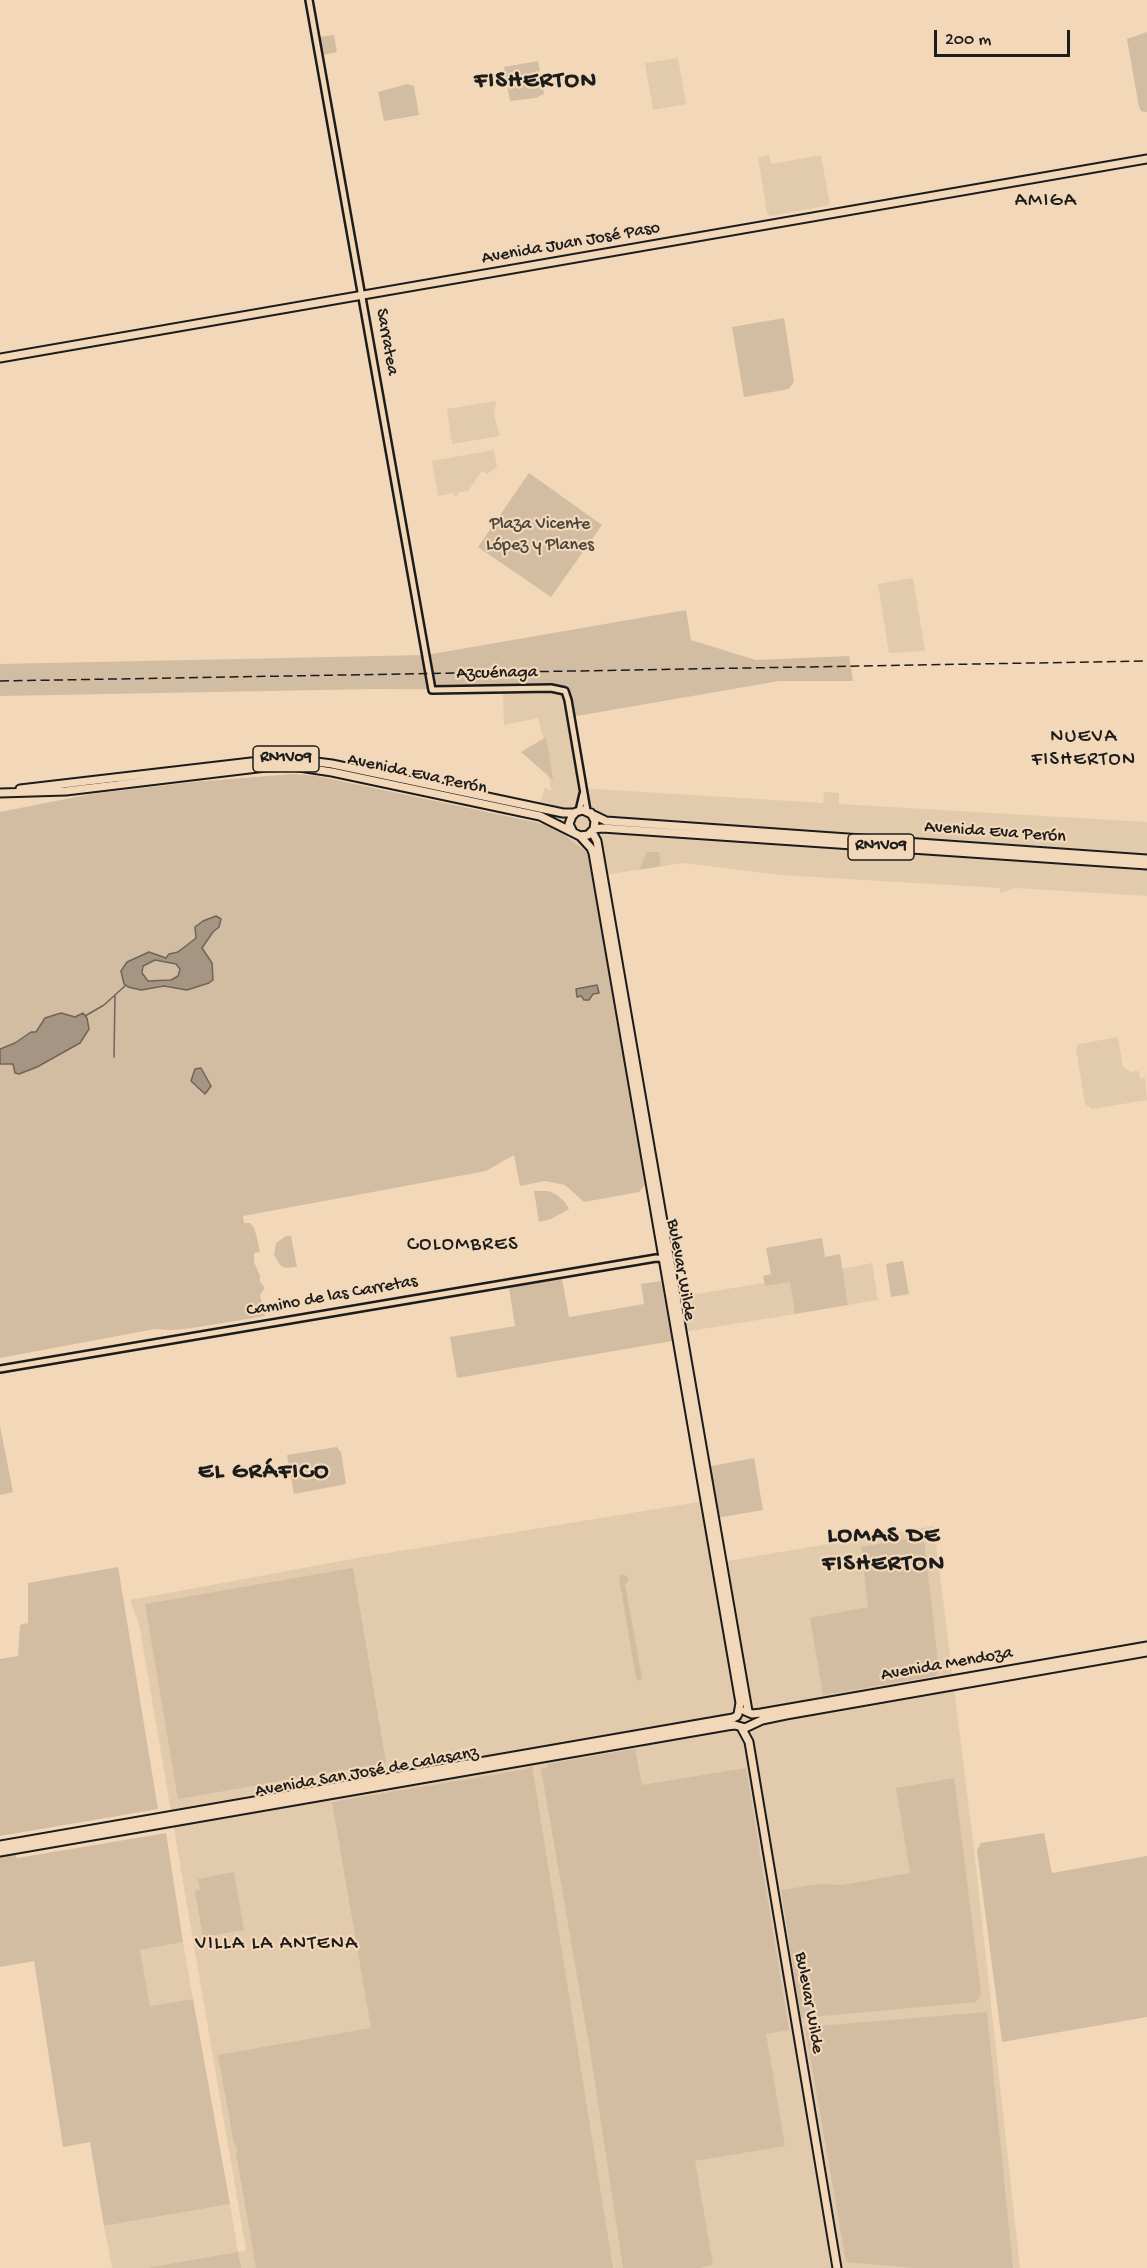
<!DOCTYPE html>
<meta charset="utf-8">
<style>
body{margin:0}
#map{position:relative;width:1147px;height:2268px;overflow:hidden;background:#f2d8b9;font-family:"Gochi Hand",sans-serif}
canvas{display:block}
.scale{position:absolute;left:934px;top:30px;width:136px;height:27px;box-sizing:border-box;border:3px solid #1c1c1c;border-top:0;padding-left:8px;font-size:18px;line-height:21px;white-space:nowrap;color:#1c1c1c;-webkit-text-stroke:4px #f2d8b9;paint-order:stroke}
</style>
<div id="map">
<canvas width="1147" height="2268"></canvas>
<div class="scale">200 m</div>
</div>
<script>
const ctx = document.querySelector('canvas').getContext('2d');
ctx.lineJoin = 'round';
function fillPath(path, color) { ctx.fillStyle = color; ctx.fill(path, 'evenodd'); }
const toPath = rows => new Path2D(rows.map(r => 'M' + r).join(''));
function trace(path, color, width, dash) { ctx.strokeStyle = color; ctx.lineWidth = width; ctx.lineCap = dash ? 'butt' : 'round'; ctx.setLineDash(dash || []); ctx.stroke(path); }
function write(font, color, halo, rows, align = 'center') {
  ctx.font = font + ' "Gochi Hand",sans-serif'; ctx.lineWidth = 4.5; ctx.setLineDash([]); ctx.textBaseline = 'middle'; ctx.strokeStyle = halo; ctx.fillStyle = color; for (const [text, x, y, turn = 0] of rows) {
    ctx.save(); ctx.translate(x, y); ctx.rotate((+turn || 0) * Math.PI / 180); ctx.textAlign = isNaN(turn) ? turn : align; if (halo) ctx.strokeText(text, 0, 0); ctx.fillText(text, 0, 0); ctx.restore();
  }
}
const built = toPath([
 [678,58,686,104,653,110,645,63],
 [769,155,771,164,821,155,830,205,770,216,767,213,758,157],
 [496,401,494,415,500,436,452,444,447,409],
 [494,450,497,467,487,474,482,471,468,491,457,493,459,495,454,496,454,493,438,496,432,461],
 [913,578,925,651,889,653,878,584],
 [556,691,563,697,578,788,823,803,824,792,839,793,839,804,1147,822,1147,896,1015,888,1000,893,1000,888,779,875,684,863,603,875,555,829,552,804,540,802,545,787,551,791,544,740,538,718,504,725,503,692],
 [1118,1037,1123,1067,1131,1072,1139,1071,1140,1078,1145,1078,1147,1100,1092,1109,1085,1104,1076,1048,1079,1044],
 [872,1263,878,1300,848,1305,842,1269],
 [790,1281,795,1314,684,1332,678,1297,764,1283,765,1285],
 [705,1501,716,1563,934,1526,975,1858,1020,2268,112,2268,104,2226,230,2204,238,2252,246,2250,139,1624,130,1600,363,1557],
 [183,1942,193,1999,150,2007,140,1950]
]);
const green = toPath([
 [1147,32,1147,112,1145,112,1141,111,1139,107,1127,39],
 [334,35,337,52,323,55,320,37],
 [538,61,544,94,536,98,510,101,504,67],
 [407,84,414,86,419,115,384,121,378,92],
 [784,318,794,382,789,389,744,397,732,327],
 [529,473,602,525,551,597,478,547],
 [686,610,691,640,756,660,849,656,853,681,779,681,571,717,562,690,375,689,0,696,0,664,426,655],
 [546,737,549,755,553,780,521,752],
 [293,774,317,776,535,822,548,826,564,835,589,854,619,1022,645,1185,639,1192,584,1202,565,1185,545,1181,520,1186,514,1155,486,1171,243,1216,244,1223,250,1223,254,1228,257,1238,260,1252,254,1253,254,1262,260,1276,260,1282,265,1288,260,1295,265,1316,192,1328,172,1330,155,1329,0,1358,0,812,91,794,193,782],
 [647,852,659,852,661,866,639,870],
 [534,1191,548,1191,557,1195,565,1202,569,1209,551,1219,539,1222],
 [286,1236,291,1236,297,1267,285,1268,280,1265,274,1255,276,1243],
 [822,1238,825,1257,840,1254,848,1305,795,1314,790,1282,765,1286,763,1276,771,1274,766,1248],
 [903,1261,909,1294,891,1297,886,1264],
 [562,1279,569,1317,644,1304,641,1284,661,1281,672,1341,457,1378,450,1337,515,1326,509,1288],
 [0,1426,13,1492,0,1495],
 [337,1447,341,1452,346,1484,294,1494,287,1455],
 [754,1458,763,1510,717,1518,707,1467],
 [920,1537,924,1540,939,1671,935,1676,823,1695,810,1618,868,1607,861,1547],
 [118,1567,158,1809,0,1836,0,1659,18,1656,20,1625,28,1623,28,1583],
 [353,1568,386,1763,178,1799,145,1604],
 [620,1574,627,1576,629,1580,625,1584,642,1678,639,1681,636,1678,619,1578],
 [635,1749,642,1785,746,1768,789,2030,766,2034,785,2146,695,2161,713,2265,699,2268,623,2268,590,2050,541,1769,547,1768,547,1764],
 [532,1766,613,2268,256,2268,236,2153,237,2152,237,2148,234,2144,218,2055,371,2028,332,1802,527,1769],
 [954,1778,981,1994,976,2002,801,2018,781,1890,820,1884,842,1885,910,1873,896,1788],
 [166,1833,183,1942,140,1950,150,2006,193,1999,230,2204,104,2226,90,2142,63,2147,34,1961,0,1967,0,1856,15,1854,17,1858],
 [1044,1833,1052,1873,1147,1856,1147,2017,1002,2042,977,1850,981,1843],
 [234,1872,244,1930,203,1937,195,1891,200,1890,198,1879],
 [987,2012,1013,2268,914,2268,846,2262,805,2027],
 [238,2252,241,2268,147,2268]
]);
const water = toPath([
 [216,916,221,919,219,927,213,932,202,948,212,963,213,980,209,983,187,990,164,986,141,990,128,987,124,984,121,971,127,962,149,952,166,958,169,954,178,952,196,938,195,927,203,921,216,916],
 [155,960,176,964,180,969,178,976,171,980,148,981,142,973,143,966,155,960],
 [597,985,599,993,593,994,589,1000,584,1000,581,996,577,997,576,989,597,985],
 [61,1013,75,1017,83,1013,87,1018,89,1029,80,1043,37,1067,19,1074,15,1073,13,1064,0,1064,0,1049,15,1043,31,1032,36,1032,45,1018,61,1013],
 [201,1068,211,1086,205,1094,191,1081,195,1069,201,1068]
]);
const stream = toPath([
 [85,1016,104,1005,126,985],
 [114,1057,115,995]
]);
const minor = toPath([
 [309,0,432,690,551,688,565,691,568,700,587,811],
 [579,811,583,794],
 [0,1369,656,1258,667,1259]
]);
const major = toPath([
 [0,358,1147,159],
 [20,789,251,762,293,759,332,764,563,813,574,813],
 [0,793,66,791,266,767,292,766,332,772,540,816,580,836,588,835,594,829,595,821,591,813],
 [594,829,602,828,1147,865],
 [573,832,569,824,572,816,576,812,583,810,606,821,1147,859],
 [592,832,597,841,748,1711],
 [580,836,591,848,593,853,740,1703,738,1714],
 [745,1711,752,1714,761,1713,1147,1646],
 [741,1727,749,1742,837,2268],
 [0,1845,733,1718,737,1716],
 [0,1852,727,1726,735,1725,745,1728,762,1720,786,1715,1147,1652]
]);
const rail = toPath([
 [0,681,1147,661]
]);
const shields = [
 [286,759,66],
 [881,847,66]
];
const shieldNames = [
 ["RN1V09",286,759],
 ["RN1V09",881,847]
];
const streetNames = [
 ["Avenida Juan José Paso",571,244,-10],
 ["Sarratea",386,342,80],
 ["Azcuénaga",497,674,-1],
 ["Avenida Eva Perón",417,775,12],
 ["Avenida Eva Perón",995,833,4],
 ["Bulevar Wilde",680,1270,80],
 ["Camino de las Carretas",332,1297,-10],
 ["Avenida Mendoza",947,1665,-10],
 ["Avenida San José de Calasanz",367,1773,-10],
 ["Bulevar Wilde",808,2003,80]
];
const parkNames = [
 ["Plaza Vicente",540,525],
 ["López y Planes",540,546]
];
const neighbourhoodNames = [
 ["AMIGA",1046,202],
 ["NUEVA",1084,738],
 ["FISHERTON",1084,761],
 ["COLOMBRES",463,1246],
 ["VILLA LA ANTENA",277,1945]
];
const districtNames = [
 ["FISHERTON",536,82],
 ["EL GRÁFICO",264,1473],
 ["LOMAS DE",884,1537],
 ["FISHERTON",884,1565]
];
fillPath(built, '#e2caad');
fillPath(green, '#d2bca2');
fillPath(water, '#a69582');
trace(water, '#6f6559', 1.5);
trace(stream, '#6f6559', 1.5);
trace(minor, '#1c1c1c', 10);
trace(major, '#1c1c1c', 11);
trace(minor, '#f2d8b9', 5);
trace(major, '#f2d8b9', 7);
trace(rail, '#1c1c1c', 1.5, [9, 4.5]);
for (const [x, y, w] of shields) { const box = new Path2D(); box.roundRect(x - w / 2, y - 13, w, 26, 4.5); ctx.fillStyle = '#f2d8b9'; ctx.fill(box); trace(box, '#1c1c1c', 1.5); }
write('bold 16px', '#1c1c1c', null, shieldNames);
write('18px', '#1c1c1c', '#f2d8b9', streetNames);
write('18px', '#4a443e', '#f2d8b9', parkNames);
ctx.letterSpacing = '1.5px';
write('20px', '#1c1c1c', '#f2d8b9', neighbourhoodNames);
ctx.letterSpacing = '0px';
ctx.letterSpacing = '1.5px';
write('bold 24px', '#1c1c1c', '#f2d8b9', districtNames);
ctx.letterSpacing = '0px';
</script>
